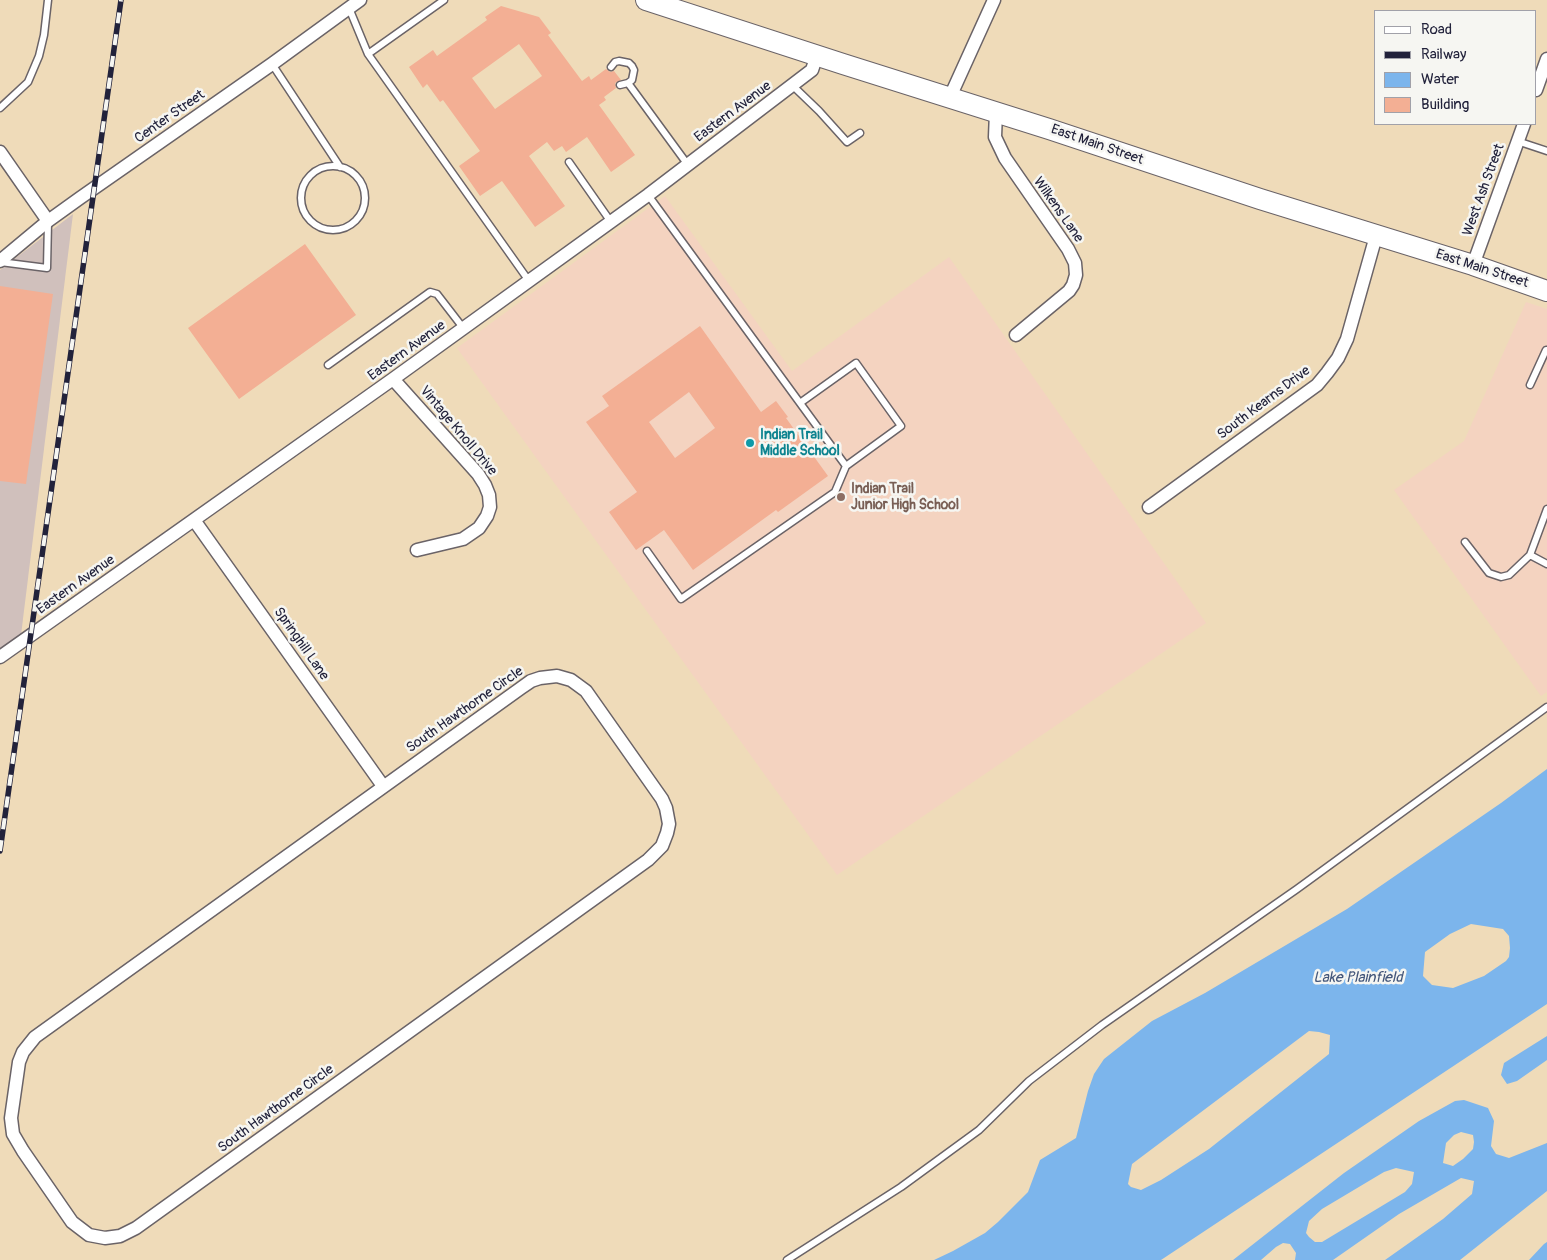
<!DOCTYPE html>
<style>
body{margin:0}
#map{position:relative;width:1547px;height:1260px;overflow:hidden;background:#efdbb9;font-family:Pangolin,sans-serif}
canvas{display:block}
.legend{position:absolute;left:1374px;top:10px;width:162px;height:115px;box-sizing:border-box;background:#f6f6f2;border:1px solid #a1a1a9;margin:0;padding:6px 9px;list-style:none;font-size:15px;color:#22223b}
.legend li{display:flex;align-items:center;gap:10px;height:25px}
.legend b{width:25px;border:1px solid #a1a1a9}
</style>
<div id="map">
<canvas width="1547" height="1260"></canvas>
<ul class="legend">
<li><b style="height:6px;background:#fff"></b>Road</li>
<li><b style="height:6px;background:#22223b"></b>Railway</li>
<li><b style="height:14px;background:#7cb5ec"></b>Water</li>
<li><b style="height:14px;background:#f3af94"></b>Building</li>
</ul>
</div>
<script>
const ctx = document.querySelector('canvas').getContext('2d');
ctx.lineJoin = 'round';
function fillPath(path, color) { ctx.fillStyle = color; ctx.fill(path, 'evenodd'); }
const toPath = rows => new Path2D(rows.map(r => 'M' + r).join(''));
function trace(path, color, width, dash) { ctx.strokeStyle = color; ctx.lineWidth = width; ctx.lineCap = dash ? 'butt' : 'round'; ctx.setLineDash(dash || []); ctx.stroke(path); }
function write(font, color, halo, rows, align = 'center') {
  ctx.font = font + ' Pangolin,sans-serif'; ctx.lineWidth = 5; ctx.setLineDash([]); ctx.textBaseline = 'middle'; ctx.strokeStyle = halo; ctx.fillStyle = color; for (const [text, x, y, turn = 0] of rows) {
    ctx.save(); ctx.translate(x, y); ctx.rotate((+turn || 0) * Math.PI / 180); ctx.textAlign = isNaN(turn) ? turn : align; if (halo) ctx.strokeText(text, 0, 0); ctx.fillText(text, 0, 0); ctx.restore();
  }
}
const built = toPath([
 [665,196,792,371,949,257,1206,623,837,875,457,348],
 [1526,302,1547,309,1547,692,1541,696,1394,490,1464,441]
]);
const industrial = toPath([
 [73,214,20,643,0,658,0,270]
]);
const water = toPath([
 [1547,769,1547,1004,1161,1260,934,1260,953,1251,985,1233,998,1222,1028,1192,1040,1160,1076,1138,1088,1091,1094,1074,1104,1059,1152,1021,1205,993,1347,909,1501,803],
 [1471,924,1503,929,1509,936,1510,948,1509,957,1506,961,1484,976,1453,988,1432,985,1423,976,1425,952,1450,934],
 [1309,1031,1319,1032,1330,1035,1329,1054,1209,1149,1161,1180,1141,1190,1131,1187,1128,1184,1132,1164],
 [1547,1036,1547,1060,1517,1081,1507,1084,1501,1075,1504,1063],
 [1464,1100,1488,1108,1494,1121,1491,1146,1496,1154,1509,1158,1547,1143,1547,1191,1460,1260,1385,1260,1443,1219,1472,1194,1474,1181,1461,1178,1399,1214,1333,1260,1295,1260,1296,1253,1290,1244,1283,1243,1276,1247,1261,1260,1233,1260,1344,1173,1419,1121,1455,1101],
 [1461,1132,1473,1135,1474,1142,1473,1149,1463,1159,1453,1166,1443,1163,1446,1143,1454,1135],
 [1396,1168,1414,1172,1412,1184,1405,1192,1322,1242,1315,1242,1309,1237,1306,1233,1309,1221,1322,1209,1384,1172],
 [1547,1242,1547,1260,1529,1260,1544,1244]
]);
const building = toPath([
 [501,6,539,17,551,33,548,35,582,81,589,76,591,80,606,69,610,72,614,71,621,80,615,83,616,88,604,97,606,100,599,105,635,155,611,172,587,137,566,152,562,146,554,151,547,142,529,156,565,206,535,227,502,181,480,196,459,166,480,151,443,100,440,102,427,84,423,88,409,67,433,50,437,56,487,20,485,17],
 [519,44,542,76,495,109,472,78],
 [305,244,356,315,239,399,188,328],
 [0,286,53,294,26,484,0,481],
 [700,326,761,412,776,401,788,417,786,418,828,476,778,512,776,510,693,570,664,530,636,550,609,512,637,492,586,422,609,406,602,396],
 [689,392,715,428,675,458,649,422]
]);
const lane = toPath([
 [349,8,368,54,529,281],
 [368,54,444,0],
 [272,64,340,167],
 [611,67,615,62,619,61,629,63,632,66,634,70,632,80,628,83,620,85],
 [628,83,688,165],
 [792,85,819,111,847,142,860,133],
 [0,108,28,82,39,56,44,35,48,0],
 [1517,141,1547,151],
 [569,162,611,222],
 '301 198a32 32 0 1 1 64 0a32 32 0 1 1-64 0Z',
 [0,262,47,268,48,222],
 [328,365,430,292,437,294,464,329],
 [1530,385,1546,350,1547,350],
 [800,403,856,363,901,426,846,466],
 [1465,542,1489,573,1501,577,1509,575,1530,555,1547,509],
 [647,551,681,599,835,492,846,466,648,195],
 [1530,555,1547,564],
 [787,1260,901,1187,979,1130,1029,1081,1102,1025,1297,889,1547,707]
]);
const street = toPath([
 [1536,90,1547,59],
 [950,97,994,0],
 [996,112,995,137,1005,158,1068,249,1075,263,1076,275,1073,285,1069,291,1016,335],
 [0,152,48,221],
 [0,261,48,221,80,198,272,64,360,0],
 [1473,265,1524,124],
 [393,379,478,474,485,485,489,495,490,507,487,516,479,528,463,539,417,550],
 [1149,507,1317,385,1327,373,1338,358,1347,339,1376,236],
 [194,520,383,786],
 [0,657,393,379,648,195,812,70,817,55],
 [557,676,571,680,586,691,662,799,666,808,669,824,667,833,662,846,648,860,136,1228,120,1236,105,1238,89,1235,72,1222,23,1151,13,1134,11,1118,19,1062,23,1052,35,1037,521,688,531,681,540,678,557,676]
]);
const primary = toPath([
 [646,0,843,64,1049,129,1260,199,1473,265,1547,291]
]);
const rail = toPath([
 [0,851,121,0]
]);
const markers = [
 [750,443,5,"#0f9aa8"],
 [841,497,5,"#8d6e63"]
];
const streetNames = [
 ["Eastern Avenue",733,112,-37],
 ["Center Street",170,117,-35],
 ["East Main Street",1097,145,19],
 ["West Ash Street",1484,190,-70],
 ["Wilkens Lane",1058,210,55],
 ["East Main Street",1482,269,18],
 ["Eastern Avenue",407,351,-36],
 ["South Kearns Drive",1264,403,-37],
 ["Vintage Knoll Drive",458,431,50],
 ["Eastern Avenue",76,585,-35],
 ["Springhill Lane",301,644,55],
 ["South Hawthorne Circle",465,710,-35],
 ["South Hawthorne Circle",276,1109,-36]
];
const cultureNames = [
 ["Indian Trail",760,435],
 ["Middle School",760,451]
];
const educationNames = [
 ["Indian Trail",851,489],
 ["Junior High School",851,505]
];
const waterNames = [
 ["Lake Plainfield",1358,978]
];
fillPath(built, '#f4d3c0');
fillPath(industrial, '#d0c0bc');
fillPath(water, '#7cb5ec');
fillPath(building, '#f3af94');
trace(lane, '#6a6367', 9);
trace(street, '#6a6367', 15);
trace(primary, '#6a6367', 22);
trace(lane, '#fff', 6);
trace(street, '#fff', 12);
trace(primary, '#fff', 20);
trace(rail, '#22223b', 5.5);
trace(rail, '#f6f6f2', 4, [11]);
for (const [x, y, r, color] of markers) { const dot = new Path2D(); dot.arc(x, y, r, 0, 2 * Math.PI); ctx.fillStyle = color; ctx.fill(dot); trace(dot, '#f6f6f2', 2); }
write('14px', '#22223b', '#f6f6f2', streetNames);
write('bold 14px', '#0d838f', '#f6f6f2', cultureNames, 'left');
write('bold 14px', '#785e54', '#f6f6f2', educationNames, 'left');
write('italic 15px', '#425579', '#f6f6f2', waterNames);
</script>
